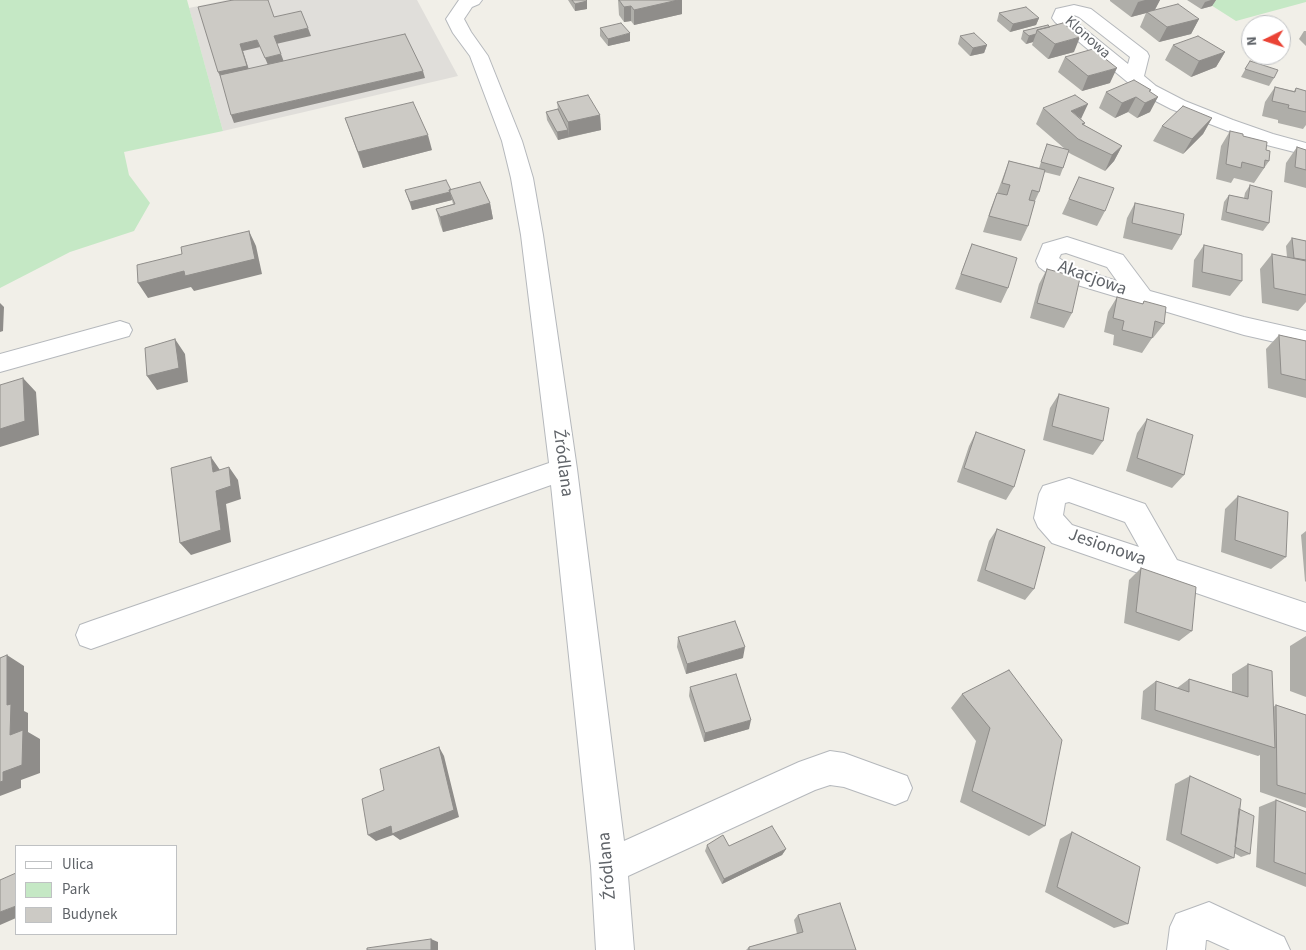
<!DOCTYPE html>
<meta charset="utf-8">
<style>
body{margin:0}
#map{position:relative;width:1306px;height:950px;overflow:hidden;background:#f1efe8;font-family:"Source Sans 3",sans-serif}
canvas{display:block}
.legend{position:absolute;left:15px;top:845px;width:162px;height:90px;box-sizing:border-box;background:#fff;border:1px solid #bfc1c3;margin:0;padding:6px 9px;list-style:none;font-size:15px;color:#5f6368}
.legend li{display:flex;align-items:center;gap:10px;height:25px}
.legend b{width:25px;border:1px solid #bfc1c3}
.north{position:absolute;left:1241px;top:15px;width:50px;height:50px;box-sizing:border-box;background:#fff;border:1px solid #bfc1c3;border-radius:50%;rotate:266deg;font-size:14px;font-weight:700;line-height:20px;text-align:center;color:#5f6368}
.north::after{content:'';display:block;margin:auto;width:18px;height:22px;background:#ea4335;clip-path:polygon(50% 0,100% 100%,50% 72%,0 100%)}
</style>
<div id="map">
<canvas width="1306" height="950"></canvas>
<ul class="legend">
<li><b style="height:6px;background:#fff"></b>Ulica</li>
<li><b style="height:14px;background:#c5e8c5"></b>Park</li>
<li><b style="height:14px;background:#cccac5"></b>Budynek</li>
</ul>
<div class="north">N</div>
</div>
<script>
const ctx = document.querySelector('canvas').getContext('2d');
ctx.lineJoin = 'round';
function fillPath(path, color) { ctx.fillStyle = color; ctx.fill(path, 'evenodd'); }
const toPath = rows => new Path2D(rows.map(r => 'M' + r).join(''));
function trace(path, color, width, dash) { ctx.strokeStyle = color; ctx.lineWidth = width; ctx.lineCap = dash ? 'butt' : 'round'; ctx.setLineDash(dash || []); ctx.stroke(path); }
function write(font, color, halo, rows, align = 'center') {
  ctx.font = font + ' "Source Sans 3",sans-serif'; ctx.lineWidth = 4; ctx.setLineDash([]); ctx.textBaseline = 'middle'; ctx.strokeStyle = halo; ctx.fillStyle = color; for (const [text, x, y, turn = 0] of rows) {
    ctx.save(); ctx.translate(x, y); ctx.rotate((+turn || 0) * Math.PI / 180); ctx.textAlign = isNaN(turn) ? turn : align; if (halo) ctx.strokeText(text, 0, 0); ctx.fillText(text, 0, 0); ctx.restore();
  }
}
const industrial = toPath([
 [227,0,417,0,458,76,223,131,189,8]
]);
const green = toPath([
 [0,0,187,0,223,131,124,152,129,175,150,203,134,231,70,252,0,288],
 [1203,0,1306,0,1306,2,1236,21]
]);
const minor = toPath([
 [459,0,482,0,479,4,472,7,464,19,471,32,488,56,522,141,533,178,543,235,577,469,624,841,799,762,830,751,844,753,907,776,912,788,907,800,895,805,844,787,830,785,815,790,628,876,634,950,596,950,591,866,551,485,91,649,80,645,76,635,80,625,91,621,549,463,521,235,511,178,502,141,470,56,453,33,446,19,459,0],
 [1074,5,1091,9,1147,52,1149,56,1144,76,1156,86,1185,101,1233,120,1273,134,1306,143,1306,155,1259,143,1171,109,1142,94,1055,22,1052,18,1056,9,1074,5],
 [1074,15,1079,17,1130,57,1128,64,1070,17,1074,15],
 [1067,237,1123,255,1150,291,1244,317,1306,331,1306,349,1244,335,1054,278,1039,267,1036,261,1043,244,1067,237],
 [1066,253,1107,267,1117,281,1070,266,1059,258,1061,254,1066,253],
 [120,321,129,324,132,330,129,336,0,372,0,354,120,321],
 [1069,478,1145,504,1177,560,1306,603,1306,631,1052,543,1038,527,1034,518,1039,494,1043,486,1069,478],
 [1069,502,1125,522,1139,547,1072,525,1063,515,1065,503,1069,502],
 [1209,902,1284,937,1290,950,1230,950,1208,940,1206,940,1205,950,1167,950,1170,927,1176,914,1209,902]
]);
const wall = toPath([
 [568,0,586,0,587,1,587,9,575,11],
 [618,0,682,0,682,14,634,25,631,21,624,22,619,15],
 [1110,0,1160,0,1155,10,1199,19,1191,34,1159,42,1140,27,1146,13,1131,17,1110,1],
 [1187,0,1216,0,1212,6,1201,9],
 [999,13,1039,18,1036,25,1010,32,997,21],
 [1048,25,1074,52,1048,59,1032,45,1033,42,1026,44,1021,39,1023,31],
 [600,28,630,41,608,46,600,36],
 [1304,31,1306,31,1306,46,1299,39],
 [960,36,987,45,984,53,970,56,958,44],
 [1173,45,1225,52,1216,67,1191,77,1165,60],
 [1065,57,1110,83,1082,91,1058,72],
 [1250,61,1274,78,1269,86,1241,77],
 [1275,87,1294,91,1296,88,1306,91,1306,125,1303,129,1278,123,1278,120,1262,116,1265,102],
 [1106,92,1150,92,1150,112,1137,118,1128,112,1115,118,1099,108],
 [557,102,600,115,601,130,558,140,547,120,546,112,558,109],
 [1043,108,1081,119,1085,123,1084,125,1122,146,1114,161,1105,171,1071,154,1068,152,1063,168,1060,176,1044,172,1039,192,1035,201,1028,226,1021,241,983,232,991,208,997,193,1009,161,1039,168,1047,144,1065,149,1036,124],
 [345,118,432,150,363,168],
 [1212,118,1203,134,1183,154,1153,141,1162,126],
 [1230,131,1243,136,1266,150,1269,161,1254,183,1234,178,1231,183,1216,179,1221,146],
 [1297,147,1306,150,1306,188,1284,182,1286,163],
 [1079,177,1105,211,1097,226,1062,214],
 [1250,185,1269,223,1263,231,1221,220,1224,202,1229,195,1244,198,1245,193],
 [405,190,451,190,490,203,493,219,443,232,440,224,436,209,453,204,452,200,412,210],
 [1135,203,1181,235,1172,250,1123,238,1127,218],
 [1292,238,1306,241,1306,302,1298,311,1262,303,1260,269,1272,254,1287,257,1286,246],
 [972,244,1008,288,1001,303,955,289],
 [1204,245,1242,281,1230,296,1192,287,1194,260],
 [1047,269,1072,313,1064,328,1030,318,1039,284],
 [1117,297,1142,304,1144,301,1164,324,1153,338,1152,338,1142,353,1113,345,1114,335,1104,332,1108,312],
 [1279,335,1306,341,1306,398,1268,388,1266,349],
 [1059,394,1103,441,1093,455,1043,440,1050,408],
 [1147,419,1184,475,1172,488,1126,471,1137,433],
 [976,432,1014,487,1006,500,957,482,969,446],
 [1238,496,1286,557,1271,569,1221,552,1225,509],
 [997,529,1034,589,1025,600,977,581,989,541],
 [1306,531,1306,582,1305,581,1301,535],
 [1141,568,1192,631,1179,641,1124,623,1129,580],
 [1306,636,1306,697,1290,691,1290,646],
 [678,637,743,658,686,674,677,647],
 [1248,664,1273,707,1276,705,1306,715,1306,808,1260,792,1260,755,1258,756,1141,719,1143,691,1156,681,1177,688,1189,679,1232,692,1232,674],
 [1009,670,1045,826,1029,836,960,802,976,741,951,708,962,694],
 [690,687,749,729,704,742,689,696],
 [1190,776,1250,854,1241,857,1234,853,1234,858,1217,864,1166,840,1175,784],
 [1276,800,1306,812,1306,887,1256,867,1259,807],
 [1072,832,1128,924,1114,928,1045,892,1060,839],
 [707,845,729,846,786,849,782,855,722,884,705,851],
 [798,915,856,950,746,950,749,947,797,934,794,920]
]);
const shadedWall = toPath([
 [678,0,682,0,682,14,634,25,634,10],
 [1145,0,1160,0,1154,11,1131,17,1138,2],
 [1211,0,1216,0,1212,6,1201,9,1205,2],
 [587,1,587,9,575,11,575,4],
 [631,6,631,21,624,22,624,7],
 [1039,18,1036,25,1010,32,1013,24],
 [1199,19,1191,34,1159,42,1167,27],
 [308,28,311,36,276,44,274,36],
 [630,33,630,41,608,46,608,39],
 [1036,34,1033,42,1026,44,1029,36],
 [1080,37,1074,52,1048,59,1055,44],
 [257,40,260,47,243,51,250,73,222,80,218,72,240,44],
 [987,45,984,53,970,56,973,48],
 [1225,52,1216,67,1191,77,1199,61],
 [281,54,284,62,268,65,265,58],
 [1117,68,1110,83,1082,91,1088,76],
 [423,71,425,78,234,123,231,115],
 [1136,97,1128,112,1115,118,1122,103],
 [1158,97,1150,112,1137,118,1145,103],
 [1088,104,1081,119,1071,111],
 [600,115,601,130,569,137,568,122],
 [1212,118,1203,134,1183,154,1192,139],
 [568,130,569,137,558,140,557,132],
 [428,135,432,150,363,168,358,152],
 [1122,146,1114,161,1105,171,1112,155],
 [450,192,452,200,412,210,410,202],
 [490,203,493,219,443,232,440,217],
 [249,231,256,246,262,274,194,291,191,287,148,298,138,283],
 [0,303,4,307,3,331,0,332],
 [175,339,185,354,188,382,157,390,147,376],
 [23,378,36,392,39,435,0,447,0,429],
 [211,457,220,470,213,472],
 [229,467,238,480,241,499,226,504,231,542,191,555,180,543,216,491],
 [745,647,743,658,686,674,687,664],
 [7,655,24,666,24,711,28,713,28,732,40,739,40,773,21,780,21,788,0,796,0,782,3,772,10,735,7,705],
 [751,720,749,729,704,742,705,733],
 [439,747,444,756,459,817,400,840,393,835,376,841,368,835],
 [786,849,782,855,722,884,724,879],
 [16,906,16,918,0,925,0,912],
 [431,939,438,942,438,950,431,950]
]);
const building = toPath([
 [233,0,268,0,274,17,301,11,308,28,274,36,281,54,265,58,257,40,240,44,247,66,218,72,198,7,233,0],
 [572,0,586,0,587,1,575,4,572,0],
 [619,0,678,0,634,10,631,6,624,7,619,0],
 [1178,4,1199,19,1167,27,1147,12,1178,4],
 [1026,7,1039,18,1013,24,999,13,1026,7],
 [621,23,630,33,608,39,600,28,621,23],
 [1063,23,1080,37,1055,44,1037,30,1063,23],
 [1048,25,1050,27,1037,30,1036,34,1029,36,1023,31,1048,25],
 [974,33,987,45,973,48,960,36,974,33],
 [405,34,423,71,231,115,220,75,405,34],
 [1198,36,1225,52,1199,61,1173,45,1198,36],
 [1093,49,1117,68,1088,76,1065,57,1093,49],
 [1250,61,1278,70,1274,78,1245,69,1250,61],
 [1134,80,1151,90,1149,91,1158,97,1145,103,1136,97,1122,103,1106,92,1134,80],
 [1275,87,1295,92,1296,88,1306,91,1306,112,1288,108,1289,105,1272,101,1275,87],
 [588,95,600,115,568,122,557,102,588,95],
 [1075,95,1088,104,1071,111,1085,123,1082,124,1122,146,1112,155,1078,139,1043,108,1075,95],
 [413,102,428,135,358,152,345,118,413,102],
 [1183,106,1212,118,1192,139,1162,126,1183,106],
 [558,109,568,130,557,132,546,112,558,109],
 [1230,131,1243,134,1243,136,1267,142,1266,150,1270,151,1269,161,1265,160,1264,168,1242,162,1241,168,1226,164,1230,131],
 [1047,144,1069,150,1063,168,1041,162,1047,144],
 [1297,147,1306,150,1306,170,1295,167,1297,147],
 [1009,161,1045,170,1039,192,1032,190,1029,200,1035,201,1028,226,989,216,997,193,1007,195,1010,185,1002,183,1009,161],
 [1079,177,1114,188,1105,211,1069,199,1079,177],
 [446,180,451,190,449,190,450,192,410,202,405,190,446,180],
 [480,182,490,203,440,217,436,209,455,204,449,190,480,182],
 [1250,185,1272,191,1269,223,1226,212,1229,195,1248,199,1250,185],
 [1135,203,1184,214,1181,235,1132,223,1135,203],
 [249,231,255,259,185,276,184,271,138,283,137,265,182,254,181,247,249,231],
 [1292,238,1306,241,1306,260,1294,258,1292,238],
 [972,244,1017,258,1008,288,961,274,972,244],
 [1204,245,1242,254,1242,281,1202,272,1204,245],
 [1272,254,1306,261,1306,295,1274,288,1272,254],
 [1047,269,1080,278,1072,313,1037,303,1047,269],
 [1117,297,1143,304,1144,301,1166,307,1164,324,1155,321,1152,338,1122,330,1124,321,1113,318,1117,297],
 [1279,335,1306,341,1306,380,1281,374,1279,335],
 [175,339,179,368,147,376,145,348,175,339],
 [23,378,25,421,0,429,0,385,23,378],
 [1059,394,1109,408,1103,441,1052,426,1059,394],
 [1147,419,1193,435,1184,475,1137,458,1147,419],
 [976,432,1025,450,1014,487,964,468,976,432],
 [211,457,213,472,229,467,231,486,216,491,221,530,180,543,171,468,211,457],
 [1238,496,1288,512,1286,557,1235,540,1238,496],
 [997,529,1045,547,1034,589,985,570,997,529],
 [1141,568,1196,587,1192,631,1136,612,1141,568],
 [735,621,745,647,687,664,678,637,735,621],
 [7,655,7,705,11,704,10,735,23,730,22,765,3,772,3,781,0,782,0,658,7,655],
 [1248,664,1272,671,1275,748,1155,710,1156,681,1189,692,1189,679,1248,697,1248,664],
 [1009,670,1062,740,1045,826,972,791,990,728,962,694,1009,670],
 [736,674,751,720,705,733,690,687,736,674],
 [1276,705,1306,715,1306,794,1277,785,1276,705],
 [439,747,454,810,392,834,391,826,368,835,362,799,384,790,380,769,439,747],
 [1190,776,1241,799,1234,858,1181,834,1190,776],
 [1276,800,1306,812,1306,874,1274,862,1276,800],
 [1239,809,1254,816,1250,854,1235,847,1239,809],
 [772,826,786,849,724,879,707,845,723,835,729,846,772,826],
 [1072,832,1140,867,1128,924,1057,887,1072,832],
 [16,873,16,906,0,912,0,880,16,873],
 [840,903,856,950,749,950,749,947,803,932,798,915,840,903],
 [431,939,431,950,367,950,367,948,431,939]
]);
const farStreetnames = [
 ["Klonowa",1087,38,42]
];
const streetNames = [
 ["Akacjowa",1092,279,20],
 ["Źródlana",562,463,83],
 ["Jesionowa",1107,548,19],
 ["Źródlana",608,866,-95]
];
fillPath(industrial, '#e0deda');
fillPath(green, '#c5e8c5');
trace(minor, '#b5b8bc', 2);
fillPath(minor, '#fff');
fillPath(wall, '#afaea9');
fillPath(shadedWall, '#8f8d8a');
fillPath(building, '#cccac5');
trace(building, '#8f8d8a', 1);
write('15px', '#5f6368', '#fff', farStreetnames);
write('18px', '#5f6368', '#fff', streetNames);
</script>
